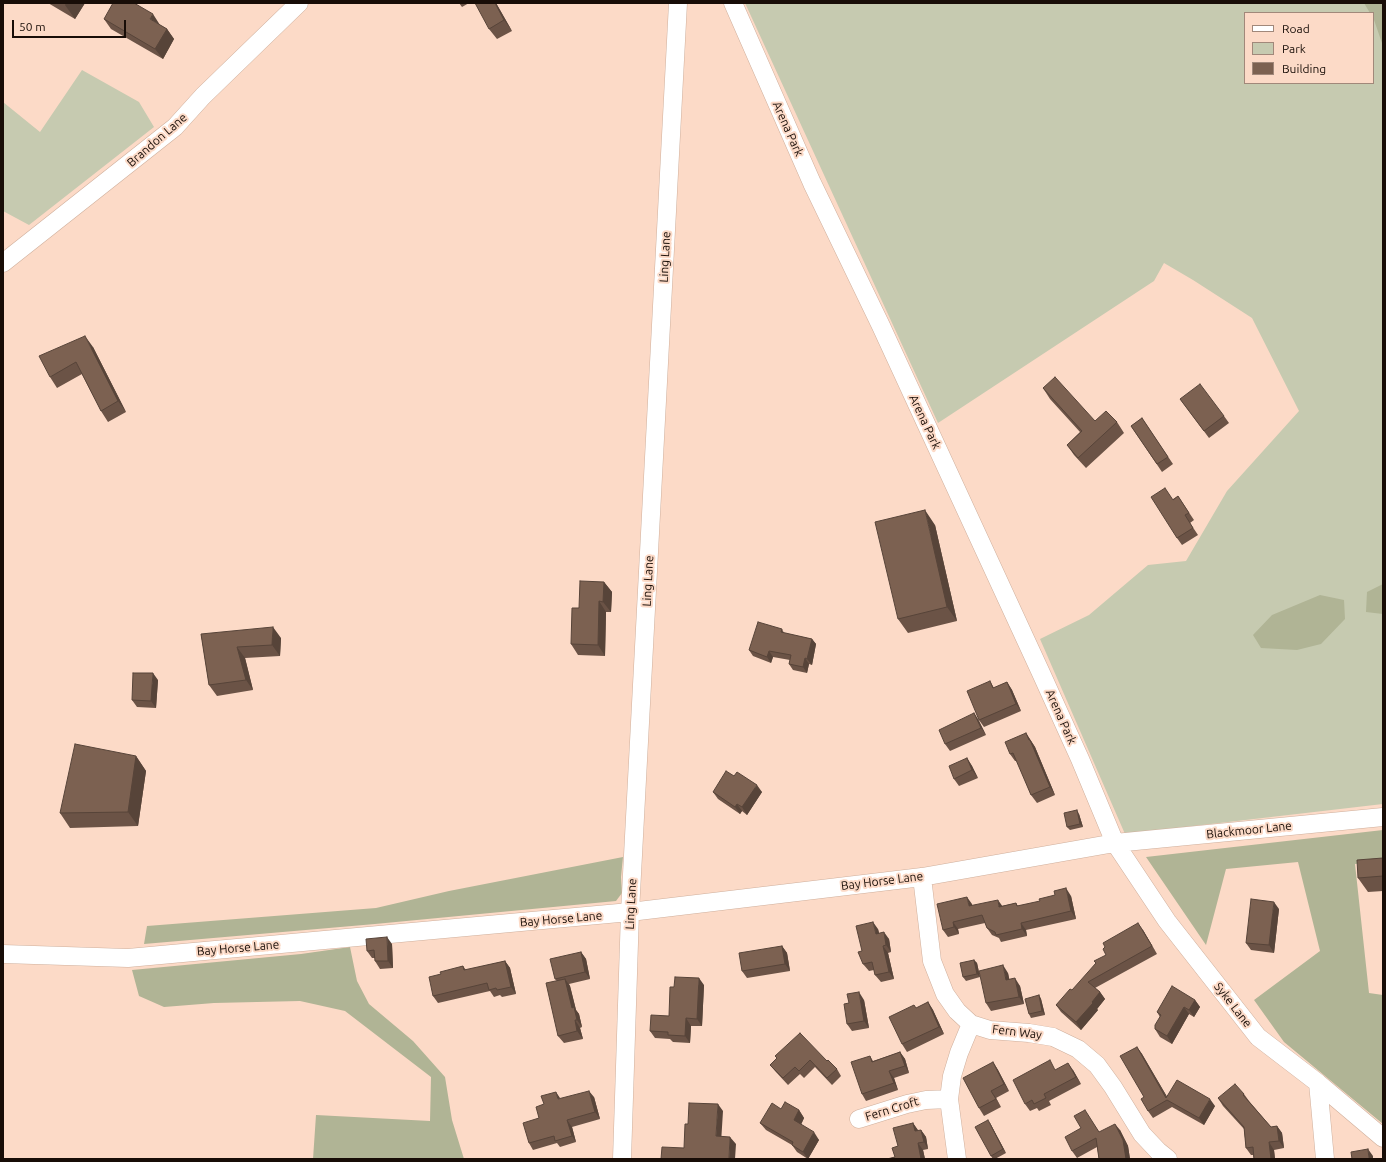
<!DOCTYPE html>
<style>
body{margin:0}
#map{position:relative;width:1386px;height:1162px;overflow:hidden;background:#fcdac7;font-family:Ubuntu,sans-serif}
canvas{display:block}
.frame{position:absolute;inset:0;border:4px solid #180d07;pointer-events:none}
.legend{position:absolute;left:1244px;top:12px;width:130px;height:72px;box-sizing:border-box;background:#fcdac7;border:1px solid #a1887a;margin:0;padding:5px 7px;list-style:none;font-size:12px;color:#180d07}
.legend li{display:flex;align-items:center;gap:8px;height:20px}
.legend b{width:20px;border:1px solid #a1887a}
.scale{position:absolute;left:12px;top:20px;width:114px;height:18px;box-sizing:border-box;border:2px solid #180d07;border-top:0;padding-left:5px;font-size:12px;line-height:14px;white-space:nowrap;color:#180d07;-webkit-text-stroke:3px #fcdac7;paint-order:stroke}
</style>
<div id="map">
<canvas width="1386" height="1162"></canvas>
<div class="frame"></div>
<ul class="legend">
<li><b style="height:5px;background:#fff"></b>Road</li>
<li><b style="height:11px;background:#c6cab0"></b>Park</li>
<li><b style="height:11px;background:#7c6151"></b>Building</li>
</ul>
<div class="scale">50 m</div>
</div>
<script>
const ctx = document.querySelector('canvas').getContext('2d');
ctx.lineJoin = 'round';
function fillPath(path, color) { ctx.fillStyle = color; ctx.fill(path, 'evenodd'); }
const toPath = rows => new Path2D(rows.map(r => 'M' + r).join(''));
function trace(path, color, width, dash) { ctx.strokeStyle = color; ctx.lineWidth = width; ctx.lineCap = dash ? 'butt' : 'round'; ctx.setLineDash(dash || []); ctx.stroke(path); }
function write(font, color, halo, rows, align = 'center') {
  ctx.font = font + ' Ubuntu,sans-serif'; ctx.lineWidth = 4; ctx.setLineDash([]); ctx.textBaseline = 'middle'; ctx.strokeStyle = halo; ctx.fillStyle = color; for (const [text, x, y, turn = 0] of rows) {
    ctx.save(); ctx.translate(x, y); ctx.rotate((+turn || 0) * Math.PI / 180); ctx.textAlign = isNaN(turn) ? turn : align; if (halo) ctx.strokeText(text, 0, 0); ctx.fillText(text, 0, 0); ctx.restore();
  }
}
const green = toPath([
 [745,3,1383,3,1383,804,1125,834,1040,639,1089,615,1148,565,1186,561,1227,491,1299,411,1252,318,1193,280,1164,263,1154,281,938,423],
 [1245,13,1373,13,1373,83,1245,83],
 [82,70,139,102,154,127,29,225,3,211,3,102,40,132]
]);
const forest = toPath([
 [1364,3,1383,3,1383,46,1373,17,1373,13,1370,13],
 [1383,584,1383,614,1366,612,1367,592],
 [1320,595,1344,600,1345,619,1321,644,1297,650,1261,648,1253,635,1272,615],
 [1383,830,1383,862,1355,864,1369,993,1383,995,1383,1124,1284,1042,1254,1000,1320,951,1298,862,1226,869,1206,945,1146,857],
 [623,857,621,877,622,893,616,901,375,924,144,944,147,926,376,908,449,891],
 [350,947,357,981,369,1004,413,1041,445,1077,452,1120,464,1159,313,1159,316,1115,430,1121,431,1077,345,1011,300,1001,214,1003,164,1007,139,996,132,970,301,954]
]);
const minor = toPath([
 [733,3,812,183,881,326,1041,673,1080,759,1115,843,1167,921,1258,1037,1318,1083,1383,1138],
 [3,263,175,127,203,96,299,3],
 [922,877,932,961,945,994,957,1011,971,1024,990,1030,1029,1033,1053,1037,1078,1049,1097,1065,1113,1087,1142,1134,1158,1151,1168,1159],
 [3,954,128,958,630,912,922,877,1115,843,1383,817],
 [1318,1083,1325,1159],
 [859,1119,907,1104,926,1100,949,1099],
 [622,1159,630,912,678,3],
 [957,1159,949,1099,952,1076,959,1053,971,1024]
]);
const wall = toPath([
 [48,3,85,3,75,19],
 [459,3,469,3,462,7],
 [496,3,512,31,497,39,489,29],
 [104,19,160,25,167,29,174,39,163,59,111,29],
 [93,347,126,412,108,422,101,411,82,374,57,388,50,377],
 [1043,388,1095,421,1117,422,1124,433,1086,468,1074,455,1067,445,1080,432,1050,399],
 [1180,399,1224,416,1229,423,1209,438],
 [1142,418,1173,464,1162,472,1131,426],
 [1178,496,1194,520,1190,523,1198,535,1182,545,1177,538,1173,499],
 [935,525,957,621,908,633,898,619],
 [604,582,612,592,611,612,606,612,605,656,578,655,571,644,579,608],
 [782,629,784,633,812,639,816,644,812,665,809,664,807,673,793,670,789,664,790,660,773,657,771,663,753,656,749,650],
 [201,634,281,638,280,656,245,658,253,690,217,696,209,685],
 [158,680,156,708,137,707,132,700],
 [990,681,994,688,1007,682,1012,690,1021,711,984,727,979,720],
 [974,713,979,721,986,735,950,751,945,744],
 [1026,733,1035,747,1055,795,1037,803,1031,795,1017,761,1015,761,1010,754],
 [136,756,146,771,138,826,70,828,60,813],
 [967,758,972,766,978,778,959,786,954,779],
 [734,776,762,792,747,815,742,811,740,814,718,799,713,792],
 [1079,814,1083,827,1070,830,1067,827],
 [1383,858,1383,891,1368,892,1358,878],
 [1071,896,1076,919,1026,930,1027,936,1001,942,999,938,992,935,987,928,985,923,958,929,959,934,948,937,943,930,972,904,972,906,1002,906,1016,903,1018,906],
 [1279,909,1274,953,1251,950,1246,943],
 [878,929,879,933,889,939,891,952,888,953,894,979,881,982,875,975,874,970,869,971,863,964,862,951],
 [1143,930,1157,954,1095,988,1100,992,1105,999,1097,1009,1098,1010,1081,1030,1061,1012,1056,1005,1072,990],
 [392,944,393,968,380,969,375,961,375,958,372,958,367,951],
 [782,946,787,953,790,971,747,978,742,971],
 [581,952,586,959,590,979,569,984,570,986,576,1010,579,1014,582,1027,580,1028,583,1039,564,1043,558,1036,557,981,555,979],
 [974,960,977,963,980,977,966,981,963,977],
 [505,961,510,968,516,994,502,997,500,995,494,997,490,991,438,1003,433,996,441,974,463,966,466,970],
 [1008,973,1009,979,1020,986,1024,1004,991,1011,986,1003],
 [704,985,702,1026,691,1026,690,1043,673,1042,670,1039,655,1038,650,1031,669,1016,674,987],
 [1039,995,1041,999,1045,1015,1031,1018,1029,1014],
 [864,1000,869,1028,852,1031,847,1024,849,1003],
 [1195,1000,1200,1007,1194,1017,1189,1014,1172,1044,1160,1037,1155,1029,1160,1017,1157,1012],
 [928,1002,933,1010,944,1034,907,1052,902,1044,917,1008],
 [1137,1047,1142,1054,1167,1097,1215,1106,1204,1125,1172,1107,1153,1118,1148,1111,1144,1097],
 [900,1052,905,1059,909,1073,894,1078,898,1090,866,1101,862,1094,870,1056,873,1061],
 [775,1056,827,1061,837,1069,841,1076,832,1085,815,1067,804,1078,800,1074,788,1085,775,1071,770,1065,777,1058],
 [993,1062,998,1070,1009,1091,996,1098,1001,1107,984,1116,979,1108],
 [1073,1070,1081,1084,1049,1101,1051,1105,1039,1111,1037,1108,1030,1111,1025,1104],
 [1244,1094,1249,1101,1271,1127,1277,1126,1282,1133,1284,1148,1274,1150,1275,1159,1254,1159,1253,1155,1251,1155,1246,1148,1244,1129,1223,1106,1218,1098],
 [594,1097,600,1119,572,1127,576,1142,560,1147,557,1143,533,1150,529,1143,560,1099],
 [781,1109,799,1110,804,1118,801,1125,819,1140,808,1159,797,1152,792,1145,766,1130,760,1123],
 [1089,1117,1099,1132,1120,1130,1128,1146,1130,1159,1099,1159,1097,1147,1077,1158,1072,1151,1081,1128],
 [913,1123,918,1131,921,1130,926,1137,928,1149,923,1150,925,1159,887,1159,895,1157,898,1146],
 [990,1123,1006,1153,995,1159,993,1159,991,1156]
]);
const shadedWall = toPath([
 [66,3,85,3,75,19,65,5],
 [495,3,496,3,512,31,504,20],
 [153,14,160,25,150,19],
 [167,29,174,39,163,59,155,49],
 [85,336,93,347,126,412,118,401],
 [925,510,935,525,957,621,947,607],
 [604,582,612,592,611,612,603,602],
 [599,601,606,612,605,656,598,645],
 [273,627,281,638,280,656,272,645],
 [812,639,816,644,812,665,807,659],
 [237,647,245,658,253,690,246,680],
 [769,651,773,657,771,663,767,657],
 [805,658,809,664,807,673,803,667],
 [153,673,158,680,156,708,151,701],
 [1007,682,1012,690,1021,711,1016,704],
 [974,713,979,721,986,735,981,728],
 [1026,733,1035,747,1055,795,1050,787],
 [136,756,146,771,138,826,128,812],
 [967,758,972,766,978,778,972,770],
 [757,785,762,792,747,815,742,807],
 [737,804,742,811,740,814,735,807],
 [1077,810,1079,814,1083,827,1080,824],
 [1066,888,1071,896,1076,919,1071,911],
 [967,897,972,904,974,914,969,906],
 [998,900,1003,907,999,907],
 [1274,902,1279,909,1274,953,1269,945],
 [873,922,878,929,881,941,876,934],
 [953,922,958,929,959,934,954,927],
 [1021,923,1026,930,1027,936,1022,929],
 [1138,923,1143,930,1157,954,1152,946],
 [884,932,889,939,891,952,886,945],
 [387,937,392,944,393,968,388,961],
 [782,946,787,953,790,971,785,964],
 [883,946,888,953,894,979,889,972],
 [581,952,586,959,590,979,585,972],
 [974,960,977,963,980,977,977,974],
 [505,961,510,968,516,994,511,987],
 [1003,965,1008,973,1011,987,1006,980],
 [699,978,704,985,702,1026,697,1019],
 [1015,978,1020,986,1024,1004,1019,997],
 [565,979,570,986,576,1010,579,1014,582,1027,577,1020,572,1008],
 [859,992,864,1000,869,1028,864,1021],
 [1100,992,1105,999,1097,1009,1098,1010,1081,1030,1076,1022],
 [1039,995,1041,999,1045,1015,1042,1011],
 [1195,1000,1200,1007,1194,1017,1189,1010],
 [928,1002,933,1010,944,1034,939,1027],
 [1184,1007,1189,1014,1172,1044,1167,1036],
 [686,1018,691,1026,690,1043,685,1036],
 [575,1020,580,1028,583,1039,577,1031],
 [1137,1047,1142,1054,1169,1100,1168,1100],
 [900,1052,905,1059,909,1073,905,1066],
 [993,1062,998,1070,1009,1091,1004,1084],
 [1068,1063,1073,1070,1081,1084,1076,1077],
 [889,1071,894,1078,898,1090,894,1083],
 [589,1091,594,1097,600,1119,595,1112],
 [991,1091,996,1098,1001,1107],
 [556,1092,560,1098,558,1099],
 [1210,1099,1215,1106,1204,1125,1199,1118],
 [718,1104,723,1111,721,1143,716,1136],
 [799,1110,804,1118,799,1128,794,1120],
 [567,1120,572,1127,576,1142,572,1136],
 [988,1120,990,1123,1006,1153,1003,1149],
 [913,1123,918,1130,920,1138,915,1131],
 [1115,1124,1120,1130,1128,1146,1130,1159,1126,1159],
 [1277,1126,1282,1133,1284,1148,1279,1141],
 [921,1130,926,1137,928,1149,924,1142],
 [814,1132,819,1140,808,1159,803,1152],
 [730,1137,736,1144,735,1159,729,1159],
 [1269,1142,1274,1150,1275,1159,1271,1159],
 [918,1143,923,1150,925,1159,921,1159],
 [1368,1149,1373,1156,1373,1159,1369,1159]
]);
const building = toPath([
 [113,3,134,3,153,14,150,19,167,29,155,49,104,19,113,3],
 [475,3,495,3,504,20,489,29,475,3],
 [85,336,118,401,101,411,76,362,50,377,39,356,85,336],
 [1055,377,1095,421,1106,411,1117,422,1078,458,1067,445,1082,431,1043,388,1055,377],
 [1200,384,1224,416,1204,431,1180,399,1200,384],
 [1142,418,1168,457,1157,464,1131,426,1142,418],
 [1165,488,1173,500,1178,496,1189,513,1185,515,1193,528,1177,538,1151,497,1165,488],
 [925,510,947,607,898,619,875,522,925,510],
 [580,581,604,582,603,602,599,601,598,645,571,644,572,608,579,608,580,581],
 [758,622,782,629,781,632,812,639,807,659,805,658,803,667,789,664,791,655,769,651,767,657,749,650,758,622],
 [273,627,272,645,237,647,246,680,209,685,201,634,273,627],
 [133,673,153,673,151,701,132,700,133,673],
 [990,681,993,688,1007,682,1016,704,979,720,967,691,990,681],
 [974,713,981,728,945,744,939,730,974,713],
 [1026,733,1029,740,1030,740,1050,787,1031,795,1013,753,1010,754,1005,742,1026,733],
 [75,744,136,756,128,812,60,813,75,744],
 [967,758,972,770,954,779,949,766,967,758],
 [726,771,734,776,737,772,757,785,742,807,737,804,735,807,713,792,726,771],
 [1077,810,1080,824,1067,827,1064,813,1077,810],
 [1383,858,1383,876,1358,878,1357,860,1383,858],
 [1066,888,1071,911,1021,923,1022,929,996,935,995,932,987,928,982,915,953,922,954,927,943,930,937,904,967,897,969,906,998,900,999,907,1016,903,1017,906,1040,901,1039,899,1055,895,1054,891,1066,888],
 [1251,899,1274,902,1269,945,1246,943,1251,899],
 [873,922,876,934,884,932,886,945,883,946,889,972,875,975,872,962,863,964,858,952,862,951,856,926,873,922],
 [1138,923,1152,946,1088,982,1100,992,1092,1002,1093,1003,1076,1022,1056,1005,1070,989,1072,990,1096,963,1094,961,1106,955,1103,949,1105,947,1103,943,1138,923],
 [387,937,388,961,375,961,374,950,367,951,366,939,387,937],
 [782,946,785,964,742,971,739,953,782,946],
 [581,952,585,972,555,979,550,959,581,952],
 [974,960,977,974,963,977,960,963,974,960],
 [505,961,511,987,497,990,496,988,489,990,487,983,433,996,429,977,441,974,440,972,463,966,464,970,505,961],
 [1003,965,1006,980,1015,978,1019,997,986,1003,979,971,1003,965],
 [675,977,699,978,697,1019,686,1018,685,1036,668,1035,668,1032,650,1031,651,1015,669,1016,670,987,674,987,675,977],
 [565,979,572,1008,574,1007,577,1020,575,1020,577,1031,558,1036,546,983,565,979],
 [1172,986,1195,1000,1189,1010,1184,1007,1167,1036,1155,1029,1155,1025,1161,1015,1157,1012,1172,986],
 [859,992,864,1021,847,1024,844,1004,849,1003,847,994,859,992],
 [1039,995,1042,1011,1029,1014,1025,999,1039,995],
 [928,1002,939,1027,902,1044,889,1017,914,1005,916,1008,928,1002],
 [800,1033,827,1061,828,1060,837,1069,827,1078,810,1060,799,1071,795,1067,783,1078,770,1065,777,1058,775,1056,800,1033],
 [1137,1047,1166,1098,1177,1080,1210,1099,1199,1118,1167,1100,1148,1111,1141,1099,1144,1097,1120,1056,1137,1047],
 [900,1052,905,1066,889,1071,894,1083,862,1094,851,1062,870,1056,872,1062,900,1052],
 [1050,1060,1055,1070,1068,1063,1076,1077,1044,1094,1046,1098,1034,1104,1032,1100,1025,1104,1013,1080,1050,1060],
 [993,1062,1004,1084,991,1091,996,1099,979,1108,963,1078,993,1062],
 [1235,1084,1244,1094,1243,1095,1271,1127,1277,1126,1279,1141,1269,1142,1271,1159,1254,1159,1253,1147,1246,1148,1244,1127,1218,1098,1235,1084],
 [589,1091,595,1112,567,1120,572,1136,555,1141,554,1136,529,1143,523,1123,539,1118,536,1107,544,1104,541,1096,556,1092,558,1099,589,1091],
 [785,1102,799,1110,794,1120,814,1132,803,1152,792,1145,793,1142,760,1123,772,1103,781,1109,785,1102],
 [689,1103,718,1104,716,1136,730,1137,729,1159,661,1159,662,1147,684,1148,685,1124,688,1124,689,1103],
 [1085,1110,1099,1132,1115,1124,1123,1140,1126,1159,1099,1159,1096,1138,1072,1151,1065,1137,1081,1128,1074,1116,1085,1110],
 [988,1120,1003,1149,991,1156,975,1127,988,1120],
 [913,1123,915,1131,921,1130,924,1142,918,1143,921,1159,887,1159,895,1157,892,1148,898,1146,893,1128,913,1123],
 [1368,1149,1369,1159,1352,1159,1351,1152,1368,1149]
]);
const streetNames = [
 ["Arena Park",788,129,66],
 ["Brandon Lane",157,140,-41],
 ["Ling Lane",665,257,-87],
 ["Arena Park",925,422,65],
 ["Ling Lane",648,581,-87],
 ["Arena Park",1061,717,66],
 ["Blackmoor Lane",1249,830,-6],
 ["Bay Horse Lane",882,881,-7],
 ["Ling Lane",631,904,-87],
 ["Bay Horse Lane",561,919,-5],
 ["Bay Horse Lane",238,948,-5],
 ["Syke Lane",1233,1005,52],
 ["Fern Way",1017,1032,7],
 ["Fern Croft",892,1109,-17]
];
fillPath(green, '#c6cab0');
fillPath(forest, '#b0b495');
trace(minor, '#cfaf9c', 19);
trace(minor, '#fff', 18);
fillPath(wall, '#6b5346');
fillPath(shadedWall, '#574439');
fillPath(building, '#7c6151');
trace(building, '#574439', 1);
write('12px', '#180d07', '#fcdac7', streetNames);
</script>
